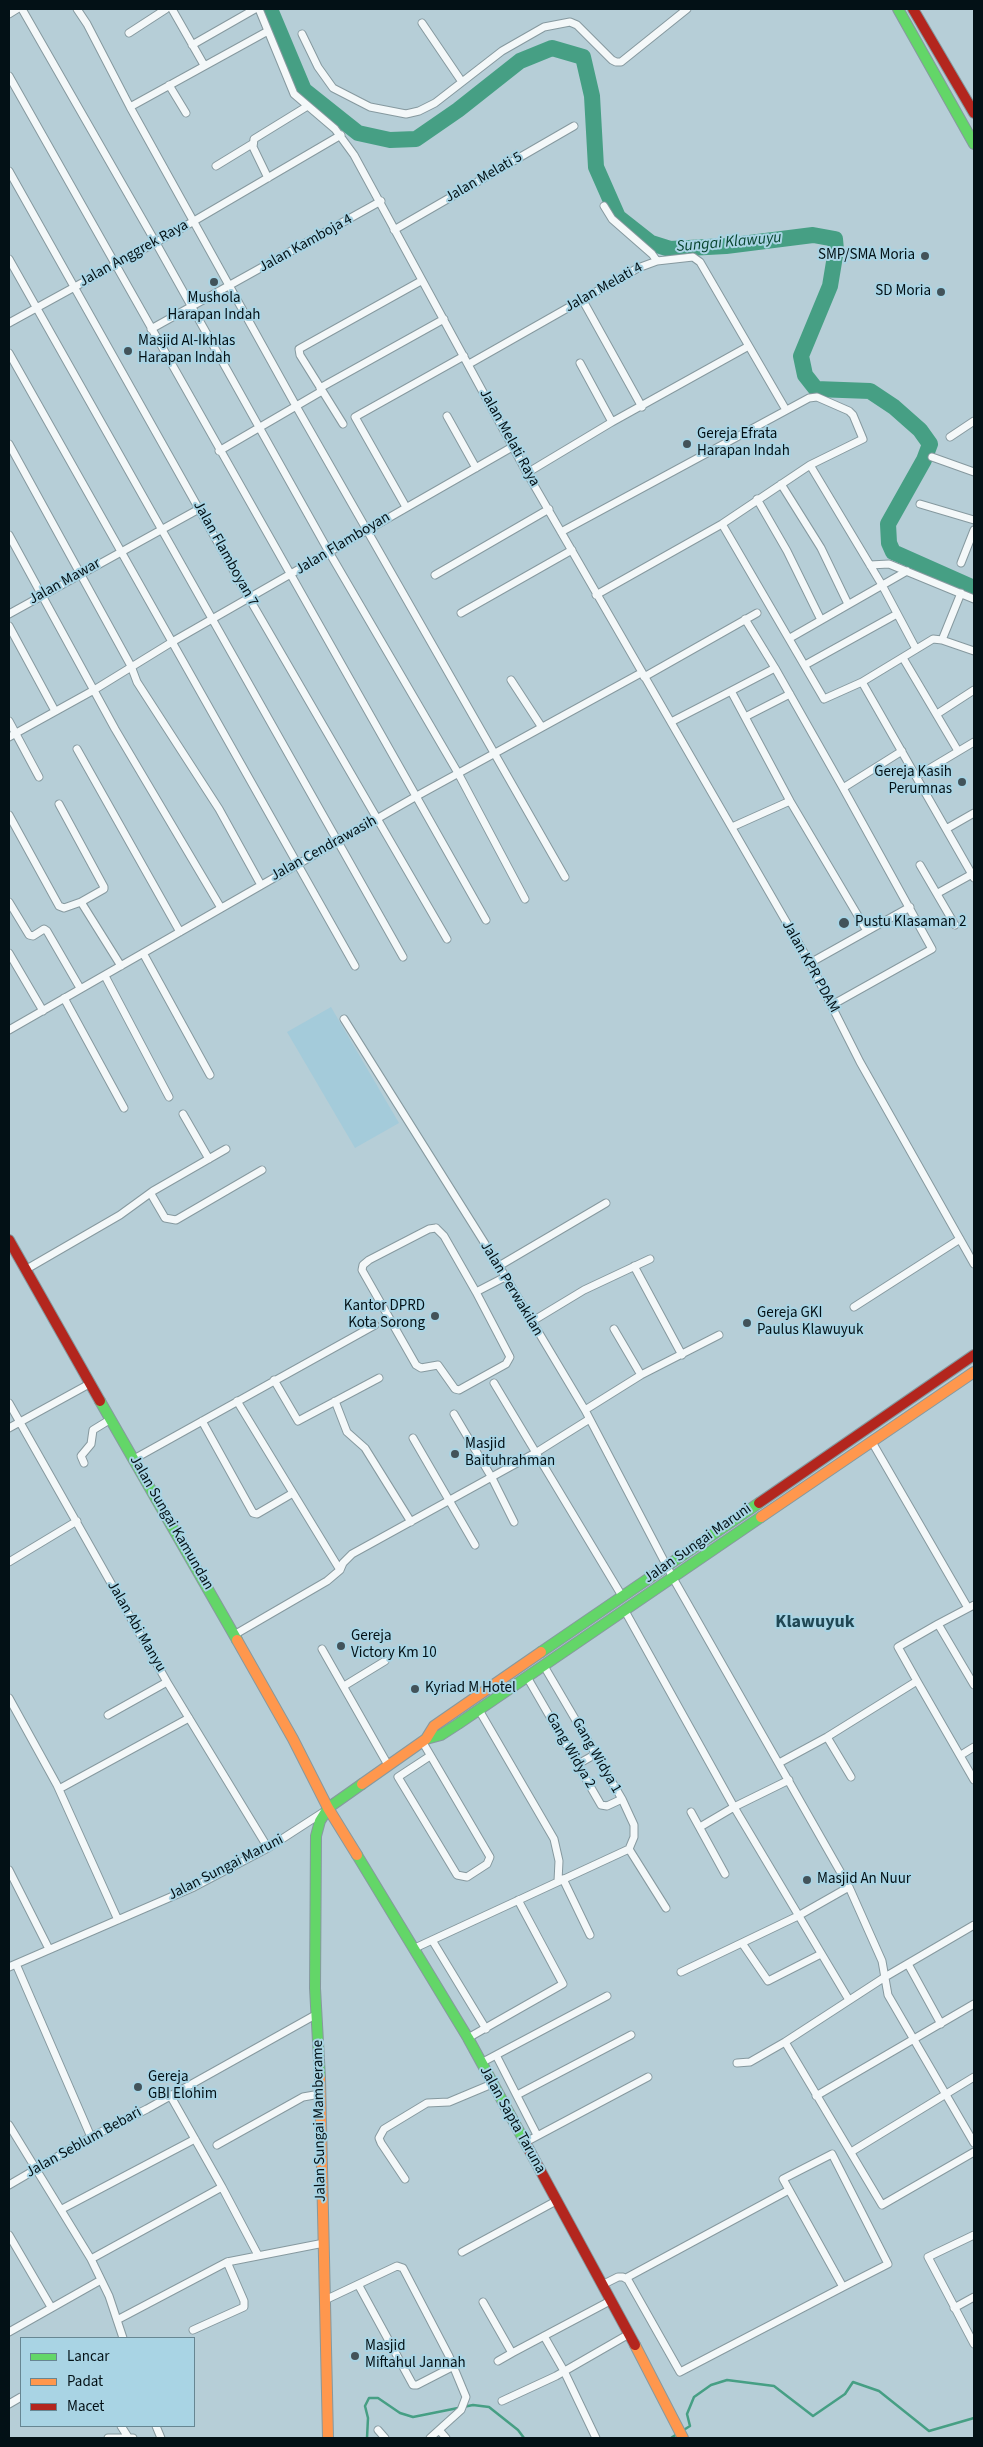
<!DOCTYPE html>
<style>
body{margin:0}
#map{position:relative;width:983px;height:2447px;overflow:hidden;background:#b6ced7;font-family:"Source Sans 3",sans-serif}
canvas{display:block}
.frame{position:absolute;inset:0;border:10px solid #031116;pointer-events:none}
.legend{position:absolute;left:20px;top:2337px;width:175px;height:90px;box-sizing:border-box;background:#a9d4e4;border:1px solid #678692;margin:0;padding:6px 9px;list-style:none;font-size:15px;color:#031116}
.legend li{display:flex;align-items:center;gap:10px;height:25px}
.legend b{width:25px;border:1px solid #678692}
</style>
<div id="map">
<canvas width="983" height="2447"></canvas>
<div class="frame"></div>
<ul class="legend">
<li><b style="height:6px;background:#63d668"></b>Lancar</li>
<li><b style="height:6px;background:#ff974d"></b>Padat</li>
<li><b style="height:6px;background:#b3261e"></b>Macet</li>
</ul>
</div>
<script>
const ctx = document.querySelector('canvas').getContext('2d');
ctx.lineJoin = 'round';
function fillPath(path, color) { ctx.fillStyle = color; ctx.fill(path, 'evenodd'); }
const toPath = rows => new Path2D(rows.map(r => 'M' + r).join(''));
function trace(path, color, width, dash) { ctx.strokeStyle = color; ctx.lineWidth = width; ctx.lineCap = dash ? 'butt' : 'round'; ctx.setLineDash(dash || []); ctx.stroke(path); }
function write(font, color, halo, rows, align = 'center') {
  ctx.font = font + ' "Source Sans 3",sans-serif'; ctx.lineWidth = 4; ctx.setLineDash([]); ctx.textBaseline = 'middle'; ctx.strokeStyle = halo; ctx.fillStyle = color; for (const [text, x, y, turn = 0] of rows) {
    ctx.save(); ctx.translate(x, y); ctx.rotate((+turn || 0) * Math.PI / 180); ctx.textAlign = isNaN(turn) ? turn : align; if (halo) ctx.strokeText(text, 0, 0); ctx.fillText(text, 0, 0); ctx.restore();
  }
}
const built = toPath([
 [331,1007,399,1123,355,1148,287,1032]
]);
const stream = toPath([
 [682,2431,690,2426,687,2414,694,2397,711,2385,727,2380,774,2386,813,2416,845,2394,853,2382,879,2391,929,2431,974,2418],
 [367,2438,368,2418,365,2406,369,2398,378,2398,400,2413,413,2417,473,2405,489,2407,518,2430,524,2438],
 [671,2438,677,2434]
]);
const river = toPath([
 [270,9,304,90,358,133,390,140,416,139,458,110,520,61,552,48,583,57,592,96,596,167,618,217,651,243,670,249,726,246,813,235,835,239,836,250,830,286,801,356,805,375,816,389,870,391,894,407,920,430,930,444,924,460,888,524,889,543,893,552,974,588]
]);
const street = toPath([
 [22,9,156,243,329,552,458,773,525,899],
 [77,9,87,24,130,107,296,406,565,877],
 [172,9,204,65],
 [259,9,294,94,335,129,354,155,527,473,810,963,860,1062,974,1264],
 [9,14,17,9],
 [422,23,462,82],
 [129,33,166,9],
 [302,34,318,67,333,88,370,107,406,114,419,111,435,103,502,51,544,27,570,22,577,25,612,60,616,62,621,62,687,9],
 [192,45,255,9],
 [9,76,486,920],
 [169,85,186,113],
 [130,107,268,31],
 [216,166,252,144],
 [9,171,249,598,447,939],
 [268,178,253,147,254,139,306,107],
 [604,206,612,219,652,254,657,261],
 [394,230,574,126],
 [9,259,403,957],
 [582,299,642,407],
 [9,323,182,228,341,135],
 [151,329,381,201],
 [9,353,355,966],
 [580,363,612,422],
 [469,364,638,268,657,261,693,257,700,262,786,410],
 [320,388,444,319],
 [447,416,476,468],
 [343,424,300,355,299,349,421,281],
 [950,437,974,421],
 [9,444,131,666,137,682,219,809,261,885],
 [219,451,322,391],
 [932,457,974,472],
 [810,465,882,585,916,649],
 [527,473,612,422,747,347],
 [781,484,821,548,848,604],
 [757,499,787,551,821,620],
 [920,504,974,520],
 [406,507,355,417,464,356],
 [722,524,824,699,862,682,974,878],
 [561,532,809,398,817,397,849,411,853,415,863,439,810,465,722,524,596,595],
 [9,535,115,729,221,908],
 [961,563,974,530],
 [870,565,889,564,974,599],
 [435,575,549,509],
 [461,613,572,550],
 [9,614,199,509],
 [745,619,775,668,843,788],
 [9,626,55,711],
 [790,638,907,571],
 [942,640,961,593],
 [903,658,958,751],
 [805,665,897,614],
 [775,668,731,691,790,801,867,931],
 [644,677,757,613],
 [511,680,541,726],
 [862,682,933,639,942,640,974,651],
 [937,714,974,690],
 [745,717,790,694],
 [9,721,39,777],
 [671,722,731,691],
 [9,737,94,690,172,642,514,446],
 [77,749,180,932],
 [917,776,974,742],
 [59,804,104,887,104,889,81,902,121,966],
 [9,815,59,906,64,908,81,902],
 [732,827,790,801],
 [946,829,974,813],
 [920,865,955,925],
 [938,893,974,873],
 [9,902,29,935,33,936,44,929,47,931,80,988],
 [9,953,43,1011],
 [143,953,210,1075],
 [810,963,910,907],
 [105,976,169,1097],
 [64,998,124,1108],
 [832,1005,932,949,843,788,902,751],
 [344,1019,499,1266,585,1410,673,1578,849,1887,882,1961,888,1995,974,2143],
 [9,1030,415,797,641,673],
 [183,1114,209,1159],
 [151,1194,165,1218,176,1220,262,1170],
 [436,1228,444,1236,476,1292,510,1357,506,1364,459,1390,455,1389,438,1365,421,1368,416,1365,362,1270,363,1265,369,1260,429,1229,436,1228],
 [499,1266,606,1203],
 [634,1266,682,1355],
 [25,1270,120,1215,153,1191,226,1149],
 [476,1292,505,1277],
 [854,1307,960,1239],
 [531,1322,584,1290,650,1259],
 [614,1329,641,1375],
 [274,1380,298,1421,379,1378],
 [494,1383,622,1596],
 [237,1401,340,1570],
 [335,1401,347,1432,365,1448,411,1522],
 [9,1403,167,1682,268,1848],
 [585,1410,641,1375,719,1335],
 [454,1414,492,1478,514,1522],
 [202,1421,253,1513,257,1514,293,1493],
 [9,1428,91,1383],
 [413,1438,475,1545],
 [872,1442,968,1608],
 [134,1459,375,1325],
 [84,1463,81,1456,91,1444,93,1430,111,1419],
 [9,1562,77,1521],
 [974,1605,938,1624,974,1685],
 [625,1611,734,1807,849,2000],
 [234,1635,327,1581,340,1570,343,1563,352,1554,537,1452,588,1420],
 [322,1649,388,1765],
 [544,1666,622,1799,634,1825,634,1837,629,1849],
 [527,1677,601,1805,607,1806,622,1799],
 [917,1681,974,1780],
 [344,1686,385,1661],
 [9,1698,57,1785,118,1920],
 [479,1710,554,1839,559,1861,558,1881],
 [108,1715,167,1682],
 [827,1737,851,1777],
 [422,1741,490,1857,487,1864,467,1877,457,1875,398,1777,430,1756],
 [961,1755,974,1747],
 [779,1763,827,1737,917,1681,898,1647,938,1624],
 [578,1764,596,1754],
 [59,1789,189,1718],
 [691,1812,725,1874],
 [700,1827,734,1807,789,1780],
 [9,1870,49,1949],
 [563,1879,590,1935],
 [432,1940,486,2029],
 [742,1943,768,1981,821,1954],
 [415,1948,629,1849,666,1908],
 [16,1964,91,2137],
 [908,1964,941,2024],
 [9,1967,194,1887,268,1848,322,1813],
 [681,1972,798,1916,849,1887],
 [468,2038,563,1984,518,1900],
 [785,2042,882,2205,974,2152],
 [496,2055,537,2135],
 [481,2063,607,1996],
 [737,2063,750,2062,785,2042,885,1977,974,1925],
 [517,2095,631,2035],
 [816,2096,974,2004],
 [9,2125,91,2259,109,2296,123,2338],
 [524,2143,648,2077],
 [217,2145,303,2097,320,2094],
 [851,2152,974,2077],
 [405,2179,381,2143,379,2138,384,2129,427,2103,449,2102,492,2084],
 [9,2185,91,2137,147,2109,317,2014],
 [222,2187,258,2255],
 [62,2209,195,2139],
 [9,2235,51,2307],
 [974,2235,928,2257,974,2344],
 [462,2252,556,2201],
 [91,2259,222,2187,170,2095],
 [626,2278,789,2190],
 [602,2285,618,2277,623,2277,628,2280,680,2372,843,2287,783,2179,832,2154,888,2264,843,2287],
 [359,2286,413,2385,417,2385,454,2366],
 [325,2300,397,2266,403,2268,449,2356,466,2397,461,2410,430,2438],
 [483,2302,512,2353,610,2301],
 [954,2308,974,2297],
 [117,2320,227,2262,324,2243],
 [193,2330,244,2307,244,2301,227,2262],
 [9,2332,101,2280],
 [544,2336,564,2371,596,2438],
 [498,2361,512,2353],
 [502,2401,556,2376,629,2334],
 [9,2404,21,2397],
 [121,2426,128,2437],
 [156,2426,161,2438],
 [378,2430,385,2438],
 [439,2430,446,2438],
 [108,2438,133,2438]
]);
const fast = toPath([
 [898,9,974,144],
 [100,1401,237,1640],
 [541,1652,759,1503],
 [426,1739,441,1735,458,1724,761,1517],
 [357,1855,468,2038,526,2144],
 [320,2078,315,1988,316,1836,320,1821,328,1808,362,1784]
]);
const slow = toPath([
 [761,1517,974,1372],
 [237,1640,293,1739,328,1808,357,1855],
 [362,1784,426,1739,434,1726,541,1652],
 [320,2078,328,2438],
 [635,2345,683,2438]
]);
const jam = toPath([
 [913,9,974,113],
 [9,1240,100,1401],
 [759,1503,974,1355],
 [526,2144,635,2345]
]);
const markers = [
 [925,256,5,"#42535a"],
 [214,282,5,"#42535a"],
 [941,292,5,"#42535a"],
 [128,351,5,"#42535a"],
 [687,444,5,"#42535a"],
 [962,782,5,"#42535a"],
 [844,923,6,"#42535a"],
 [435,1316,5,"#42535a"],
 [747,1323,5,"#42535a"],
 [455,1454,5,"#42535a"],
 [341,1646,5,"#42535a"],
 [415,1689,5,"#42535a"],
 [807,1880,5,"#42535a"],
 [138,2087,5,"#42535a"],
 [355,2356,5,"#42535a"]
];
const streetNames = [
 ["Jalan Melati 5",484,178,-30],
 ["Jalan Kamboja 4",306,244,-29],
 ["Jalan Anggrek Raya",134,254,-29],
 ["Jalan Melati 4",604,288,-29],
 ["Jalan Melati Raya",509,438,61],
 ["Jalan Flamboyan",343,544,-31],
 ["Jalan Flamboyan 7",225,554,61],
 ["Jalan Mawar",65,582,-29],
 ["Jalan Cendrawasih",324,849,-29],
 ["Jalan KPR PDAM",810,967,61],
 ["Jalan Perwakilan",511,1289,59],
 ["Jalan Sungai Kamundan",171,1523,60],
 ["Jalan Sungai Maruni",698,1544,-35],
 ["Jalan Abi Manyu",136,1627,60],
 ["Gang Widya 2",570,1751,60],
 ["Gang Widya 1",596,1756,60],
 ["Jalan Sungai Maruni",226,1868,-27],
 ["Jalan Sapta Taruna",512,2120,61],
 ["Jalan Sungai Mamberame",320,2121,-91],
 ["Jalan Seblum Bebari",84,2143,-29]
];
const poiNames = [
 ["SMP/SMA Moria",915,256,"right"],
 ["SD Moria",931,292,"right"],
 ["Mushola",214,299,"center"],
 ["Harapan Indah",214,316,"center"],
 ["Masjid Al-Ikhlas",138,342],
 ["Harapan Indah",138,359],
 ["Gereja Efrata",697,435],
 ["Harapan Indah",697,452],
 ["Gereja Kasih",952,773,"right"],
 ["Perumnas",952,790,"right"],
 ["Pustu Klasaman 2",855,923],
 ["Kantor DPRD",425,1307,"right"],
 ["Kota Sorong",425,1324,"right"],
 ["Gereja GKI",757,1314],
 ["Paulus Klawuyuk",757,1331],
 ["Masjid",465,1445],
 ["Baituhrahman",465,1462],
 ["Gereja",351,1637],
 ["Victory Km 10",351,1654],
 ["Kyriad M Hotel",425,1689],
 ["Masjid An Nuur",817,1880],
 ["Gereja",148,2078],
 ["GBI Elohim",148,2095],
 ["Masjid",365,2347],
 ["Miftahul Jannah",365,2364]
];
const waterNames = [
 ["Sungai Klawuyu",729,243,-5]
];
const quarterNames = [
 ["Klawuyuk",815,1623]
];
fillPath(built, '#a4cbda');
trace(stream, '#469f84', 2.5);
trace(river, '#469f84', 16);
trace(street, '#86999f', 9);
trace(fast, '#86999f', 12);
trace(slow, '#86999f', 12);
trace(jam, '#86999f', 12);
trace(street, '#f4f8f9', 7);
trace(fast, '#63d668', 10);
trace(slow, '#ff974d', 10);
trace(jam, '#b3261e', 10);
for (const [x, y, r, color] of markers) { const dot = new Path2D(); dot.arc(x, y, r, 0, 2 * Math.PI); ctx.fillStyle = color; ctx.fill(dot); trace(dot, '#a9d4e4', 2); }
write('15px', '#031116', '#a9d4e4', streetNames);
write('15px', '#031116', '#a9d4e4', poiNames, 'left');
write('italic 16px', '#08442e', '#a9d4e4', waterNames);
write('bold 18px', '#204855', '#a9d4e4', quarterNames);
</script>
